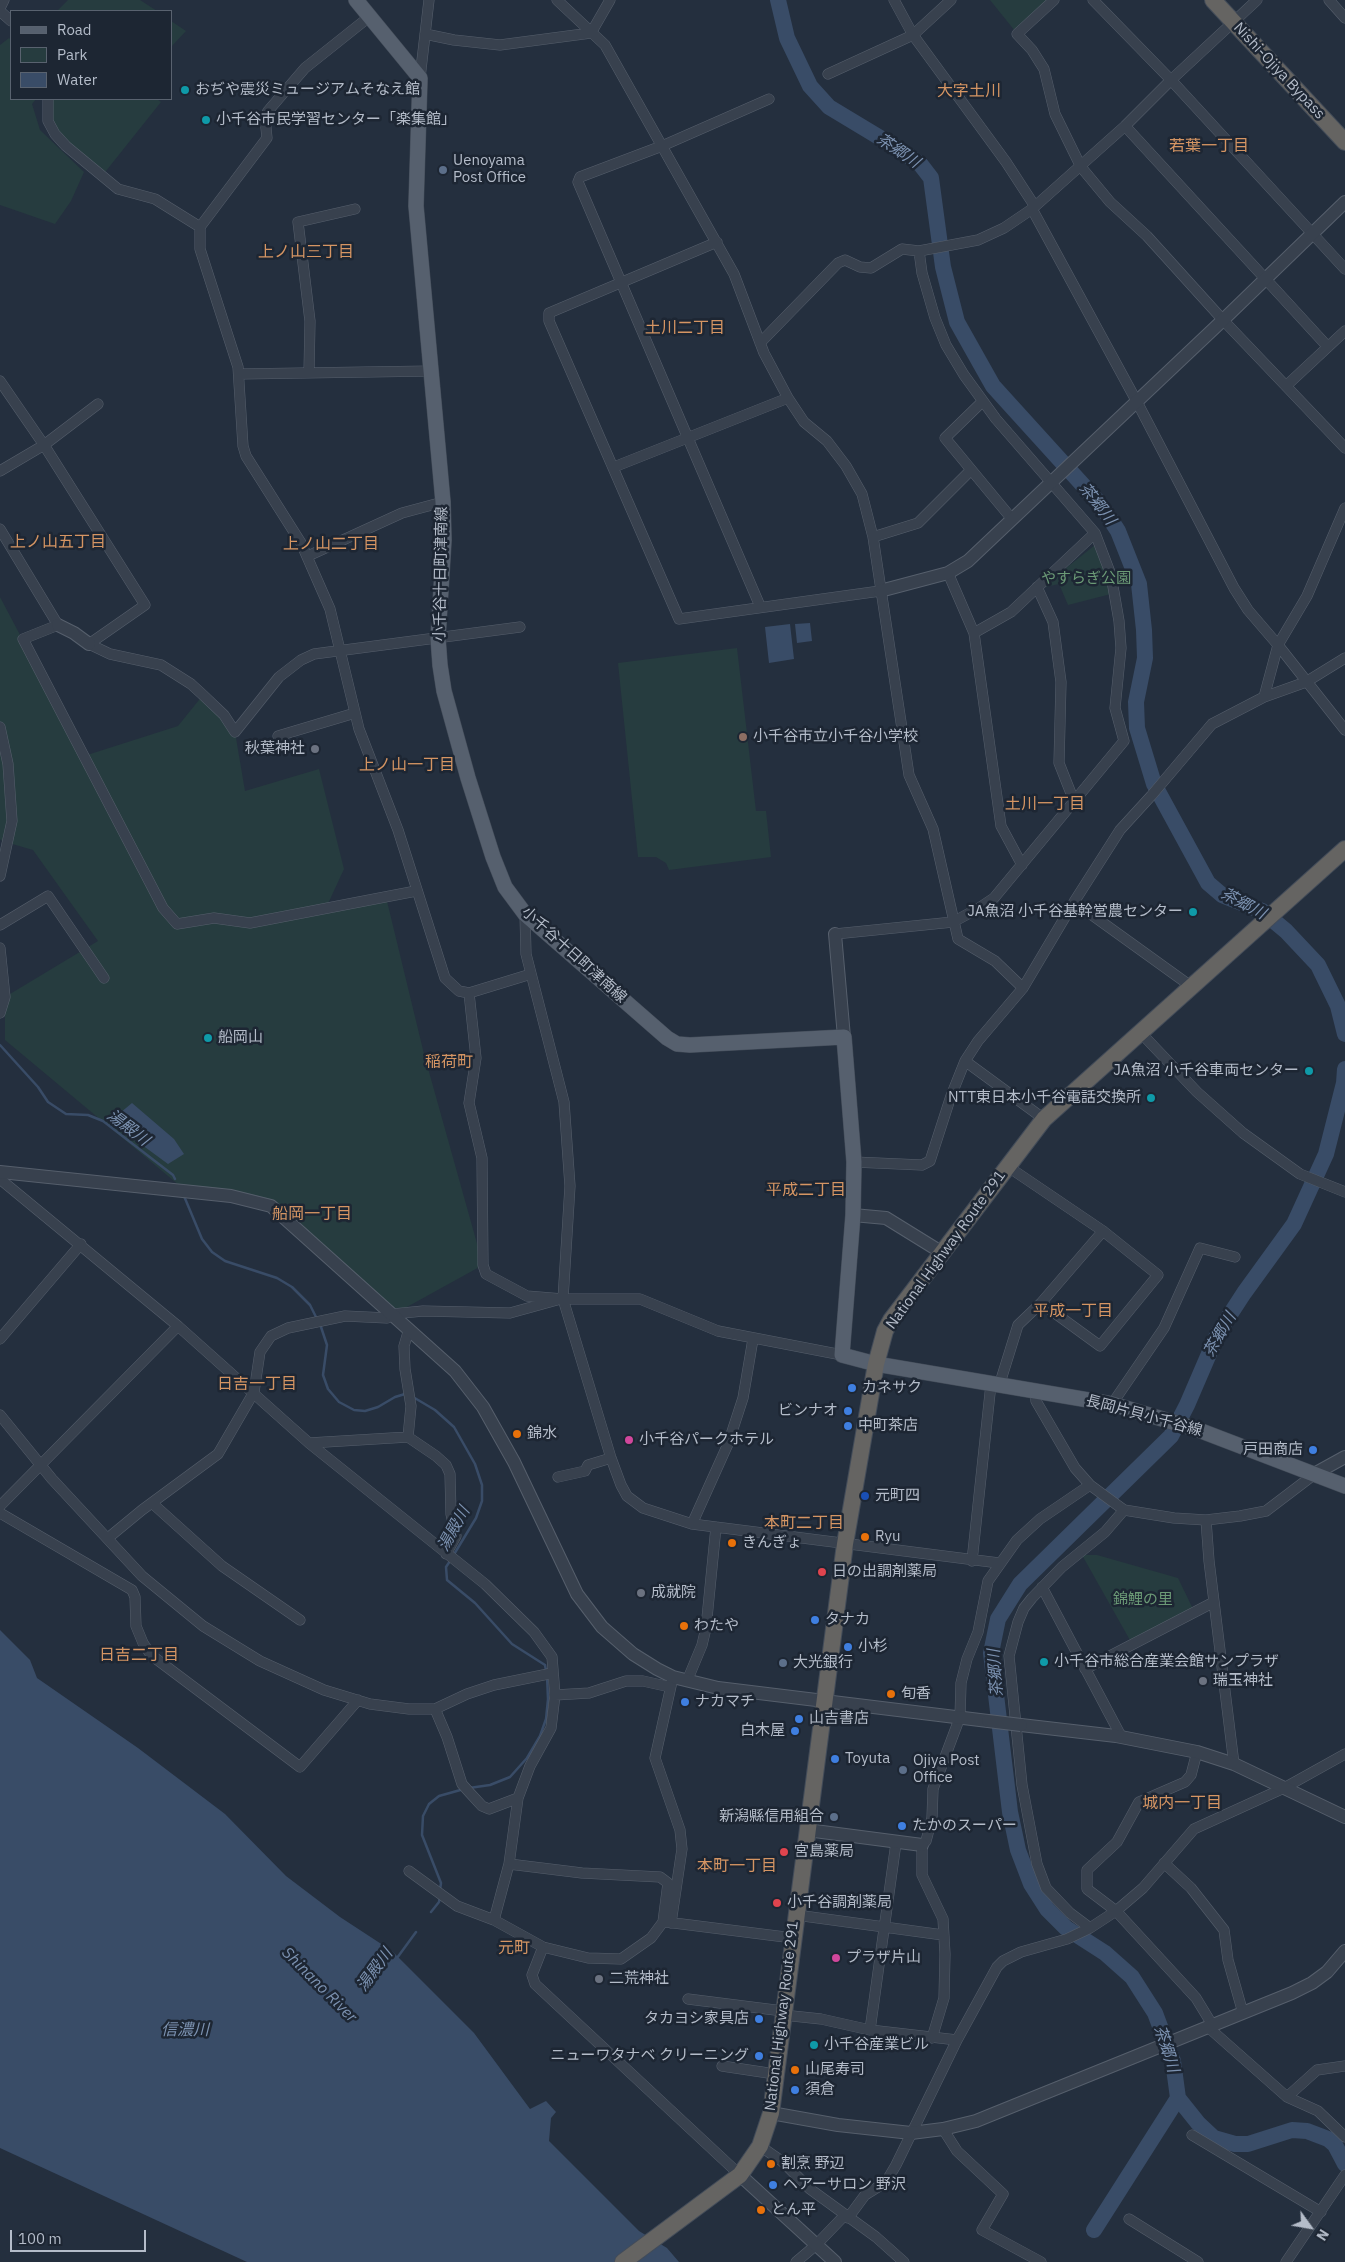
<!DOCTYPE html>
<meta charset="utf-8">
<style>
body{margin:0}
#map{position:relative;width:1345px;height:2262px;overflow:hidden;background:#242f3e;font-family:"IBM Plex Sans",sans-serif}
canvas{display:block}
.legend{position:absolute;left:10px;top:10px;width:162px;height:90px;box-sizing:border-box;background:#1d2633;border:1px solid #59626f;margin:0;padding:6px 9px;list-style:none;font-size:15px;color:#b4bcc9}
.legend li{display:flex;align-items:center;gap:10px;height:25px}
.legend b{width:25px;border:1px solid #59626f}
.north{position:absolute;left:1285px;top:2202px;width:50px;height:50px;-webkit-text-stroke:4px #1d2633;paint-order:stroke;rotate:122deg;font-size:14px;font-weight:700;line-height:20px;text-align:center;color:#b4bcc9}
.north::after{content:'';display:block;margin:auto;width:18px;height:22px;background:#b4bcc9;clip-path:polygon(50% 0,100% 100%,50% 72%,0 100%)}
.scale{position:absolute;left:10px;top:2230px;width:136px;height:22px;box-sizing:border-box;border:2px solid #b4bcc9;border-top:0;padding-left:6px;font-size:15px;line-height:18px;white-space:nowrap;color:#b4bcc9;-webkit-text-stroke:4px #1d2633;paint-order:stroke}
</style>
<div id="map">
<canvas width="1345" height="2262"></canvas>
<ul class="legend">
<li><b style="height:6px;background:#56606e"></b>Road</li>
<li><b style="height:14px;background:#263c3f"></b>Park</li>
<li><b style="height:14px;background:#394c67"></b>Water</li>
</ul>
<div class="north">N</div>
<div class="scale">100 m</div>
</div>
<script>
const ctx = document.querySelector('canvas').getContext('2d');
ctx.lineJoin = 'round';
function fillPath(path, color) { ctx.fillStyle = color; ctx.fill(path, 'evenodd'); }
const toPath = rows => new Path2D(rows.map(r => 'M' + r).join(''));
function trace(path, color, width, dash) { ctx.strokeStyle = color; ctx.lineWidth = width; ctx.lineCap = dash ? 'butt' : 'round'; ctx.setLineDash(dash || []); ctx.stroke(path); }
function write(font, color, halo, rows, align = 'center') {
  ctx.font = font + ' "IBM Plex Sans","Noto Sans JP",sans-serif'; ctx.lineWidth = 5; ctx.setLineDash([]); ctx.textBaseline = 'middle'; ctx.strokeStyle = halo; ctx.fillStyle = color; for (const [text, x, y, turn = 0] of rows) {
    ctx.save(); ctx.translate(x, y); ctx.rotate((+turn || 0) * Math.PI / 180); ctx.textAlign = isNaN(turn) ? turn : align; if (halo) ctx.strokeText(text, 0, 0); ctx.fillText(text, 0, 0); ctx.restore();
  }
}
const green = toPath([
 [68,0,140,0,157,11,57,11],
 [990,0,1049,0,1015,31],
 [171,21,186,31,171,47],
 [9,38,11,40,11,99,36,99,32,104,40,130,84,172,71,201,55,224,0,205,0,45],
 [49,99,157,99,161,102,102,176,52,129],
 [1095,545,1108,576,1111,594,1068,605,1059,584,1041,588],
 [0,597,84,756,178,726,203,695,235,732,245,791,319,769,344,869,326,908,386,897,424,1054,483,1265,387,1318,271,1206,186,1191,5,1040,5,997,98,941,33,850,2,841,0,839],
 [737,648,756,811,766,811,771,857,669,870,666,863,656,857,638,857,618,663],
 [1082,1555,1097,1555,1178,1578,1193,1609,1131,1642]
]);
const water = toPath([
 [810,623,812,641,797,643,795,624],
 [790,624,794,659,769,663,765,627],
 [132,1103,174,1139,184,1154,168,1164,119,1128,120,1113],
 [0,1630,30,1660,37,1678,138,1748,225,1814,286,1876,340,1917,392,1951,474,2033,530,2109,546,2101,556,2112,551,2118,549,2141,639,2231,667,2248,679,2262,247,2262,0,2148]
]);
const stream = toPath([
 [0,1045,38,1087,48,1102,66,1114,88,1115,103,1121,173,1175,175,1179],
 [184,1196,202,1239,212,1252,225,1261,277,1278,292,1287,310,1305,317,1319],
 [320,1324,327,1345,323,1375,328,1389,339,1402,354,1410,365,1411,378,1407,395,1397,405,1394],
 [413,1397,435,1410,454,1427,475,1464,482,1485,482,1501,476,1518,453,1556],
 [450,1561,446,1567,447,1580,475,1603,512,1644,545,1665,546,1671],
 [469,1788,490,1785,510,1777,527,1758,540,1736,546,1719,548,1699,547,1676],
 [440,1890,441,1883,422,1835,423,1816,429,1804,439,1796,464,1789],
 [431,1912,439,1902,440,1896],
 [397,1958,416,1932]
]);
const river = toPath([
 [778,0,787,38,810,86,829,107,902,151,921,165,931,178,943,267,957,322,993,386,1101,505,1118,531,1139,584,1144,630,1145,658,1136,702,1137,728,1154,784,1208,883,1222,895,1262,911,1286,931,1318,965,1338,1006,1345,1034],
 [1345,1069,1344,1083,1326,1154,1294,1224,1244,1293,1218,1333,1187,1405,1171,1436,1020,1584,998,1619,991,1653,1010,1812,1018,1850,1031,1884,1047,1909,1066,1928,1105,1953,1132,1977,1155,2013,1173,2061,1178,2098,1198,2123,1214,2138,1235,2144,1248,2144,1292,2130,1307,2131,1328,2139,1335,2145,1345,2164],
 [1094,2230,1178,2098]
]);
const minor = toPath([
 [557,0,605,45,734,274,764,353,788,398,804,422,827,441,846,466,862,494,873,537,909,775,933,829,958,939,995,961,1023,988],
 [894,0,913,35,1006,162,1034,205],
 [1054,0,1017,34,1032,50,1044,69,1055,114,1081,167,1110,202,1147,236,1223,320,1345,448],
 [1093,0,1171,80,1345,269],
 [1329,0,1345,18],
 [0,8,4,0],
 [0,11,11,21],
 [369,17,305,68,268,111,265,118,267,138,200,227,200,249,238,367,243,446,246,456,301,543,330,609,359,729,398,830,445,978,459,991,469,993,531,974],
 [591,33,610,0],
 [425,34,454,40,500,45,591,33],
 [828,74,913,35,951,0],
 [420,78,429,0],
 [48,99,48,121,55,134,66,146,118,189,155,199,200,227],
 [1125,126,1328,347],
 [1032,209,1137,402,1234,588,1248,610,1278,645,1345,730],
 [717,242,549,313,549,321,679,619,880,591],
 [760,343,838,263,845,260,860,267,871,268,902,249,919,251,978,240,1004,228,1032,209,1125,126,1171,80,1257,0],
 [309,372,310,321,298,222,355,209],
 [239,374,431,371],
 [0,381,44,445,145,605,89,644,110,654,161,665,191,684,203,695,224,715,235,732,279,677,301,660,314,654,520,627],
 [1286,386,1345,331],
 [983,401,945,438,1012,519],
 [614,467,788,398],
 [0,471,44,445,98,404],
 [0,529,58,625,23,639,163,908,177,924,214,918,250,923,416,891],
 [873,537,918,523,970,471],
 [308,556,402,513,443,502],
 [948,573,974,633,1001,826,1022,865],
 [1037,587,1053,622,1061,682,1059,763,1074,801],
 [760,606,578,182,580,177,662,146,769,99],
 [974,633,1011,612,1095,533],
 [1264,697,1278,645,1307,596,1345,508],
 [0,727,8,764,12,821,0,876],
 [278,736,355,713],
 [1074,902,1192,987],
 [525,914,526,954,564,1102,570,1186,563,1299,611,1458,621,1485,627,1496,643,1508,692,1524,999,1563],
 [0,925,48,896,104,978],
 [835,934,953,922,979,908,994,898,1124,741,1115,708,1121,648,1119,621,1111,575,1095,533,996,419,964,375,946,345,935,318,922,273,919,251],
 [0,948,5,997,0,1013],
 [469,993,476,1058,469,1103,482,1158,483,1265,486,1274,527,1296,563,1299,640,1299,718,1331,842,1355],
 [1141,1033,1197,1092,1243,1133,1300,1174,1345,1192],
 [965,1061,1044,1119],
 [854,1162,922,1165,930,1161,951,1096,965,1061,978,1041,1023,988,1074,902,1120,830,1151,796,1212,724,1264,697,1306,682,1345,658],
 [1007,1166,1103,1231,1158,1275,1100,1346,1041,1303],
 [0,1179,178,1326,309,1443,485,1584,534,1632,552,1657,555,1695,551,1728,530,1766,518,1798,509,1864,494,1920,543,1947,588,1958,621,1959,651,1938,663,1922,668,1883,660,1877,582,1873,509,1864],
 [0,1339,81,1244],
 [999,1386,1018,1325,1041,1303,1103,1231],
 [1035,1390,1036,1401,1075,1468,1090,1485,1124,1510,1174,1518,1206,1520,1240,1516,1266,1511,1316,1473],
 [1112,1404,1164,1328,1200,1248,1235,1257],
 [0,1415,52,1479,142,1576,203,1626,260,1661,324,1690,370,1704,409,1709,435,1709,467,1694,494,1685,553,1673],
 [408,1437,411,1406,405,1369,404,1346,409,1329],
 [309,1443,408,1437,436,1456,446,1465,450,1474,451,1514,456,1536,446,1554],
 [558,1477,585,1471,588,1465,611,1458],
 [152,1503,222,1566,300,1620],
 [0,1506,178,1326],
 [0,1513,132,1590,135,1597,136,1626,143,1643,151,1655,300,1767,358,1700],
 [1206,1520,1209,1561,1234,1764],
 [692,1524,728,1444,743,1398,753,1339],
 [108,1538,142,1510,218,1454,254,1392,260,1352,271,1336,288,1328,345,1316,387,1318,393,1314,423,1311,510,1313,557,1300],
 [972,1561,991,1384],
 [1042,1587,1121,1736],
 [1085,1669,1214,1602],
 [687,1681,702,1645,706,1628,716,1527],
 [555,1695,589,1693,626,1681,643,1681,670,1687],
 [435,1709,447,1737,462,1784,470,1793,482,1806,489,1809,518,1798],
 [1197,1752,1191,1775,1185,1782,1139,1802,1117,1842,1087,1870,1087,1889,1116,1911,1196,1998,1213,2026],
 [1164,1863,1191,1888,1224,1930,1228,1960,1243,2013],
 [409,1871,457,1906,494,1920],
 [796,1915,943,1935],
 [666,1922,793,1938],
 [671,1923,682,1849,680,1830,655,1758,673,1677],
 [1090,1928,1070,1913,1046,1888,1037,1864,1022,1785,1009,1656,1018,1622,1024,1608,1032,1598,1062,1567,1105,1532,1124,1510],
 [543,1947,532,1975,535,1984,740,2175],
 [688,1999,783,2011],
 [783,2015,821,2019,870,2030,957,2040],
 [1209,2028,1287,2097,1318,2111,1345,2137],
 [870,2030,896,1843],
 [932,2038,944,1998,945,1954,943,1919,922,1875,922,1845,926,1841,932,1818,933,1789,960,1717,961,1683,967,1659,978,1632,988,1581,1017,1540,1040,1519,1090,1485],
 [722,2066,775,2074],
 [1287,2097,1317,2070,1345,2066],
 [943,2129,957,2151,1003,2194,982,2230,1041,2262],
 [1192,2135,1321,2212],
 [760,2146,783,2162,810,2189,876,2237,904,2262],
 [848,2218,865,2195,886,2182,896,2165,957,2040,997,1967,1003,1961,1021,1952,1067,1939,1090,1928,1116,1911,1143,1888,1194,1829,1284,1788,1345,1754],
 [1129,2219,1198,2262],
 [796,2262,816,2245,844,2216],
 [1286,2262,1345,2175]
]);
const tertiary = toPath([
 [880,591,948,573,968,561,1223,320,1345,202],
 [58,625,74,633,89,644],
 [835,934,844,1037],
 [0,1172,231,1196,271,1206,455,1371,483,1407,514,1462,577,1594,602,1627,633,1654,657,1669,673,1677,718,1688,988,1721],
 [853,1215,886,1218,941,1252],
 [1316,1473,1345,1457],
 [1021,1725,1116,1736,1197,1752,1234,1764,1345,1817],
 [807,1830,922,1845],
 [771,2113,838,2125,911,2133,943,2129,976,2121,1292,1993,1312,1983,1327,1972,1345,1951],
 [740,2175,835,2262]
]);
const primary = toPath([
 [356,0,420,78,416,206,443,502,444,540,438,638,440,665,444,691,468,778,493,857,505,887,525,914,667,1038,677,1044,690,1045,844,1037,854,1162,853,1215,842,1355,876,1364,1112,1404,1196,1429,1345,1486]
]);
const trunk = toPath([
 [1213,0,1345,142],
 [623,2262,740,2175,760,2146,771,2113,845,1544,876,1364,885,1331,891,1320,1044,1119,1345,849]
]);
const tertiaryBridge = toPath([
 [988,1721,1021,1725]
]);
const markers = [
 [185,90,5,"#0f9aa8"],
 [206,120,5,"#0f9aa8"],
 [443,170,5,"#5c6f8a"],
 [743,737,5,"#8d6e63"],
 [315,749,5,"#6b7280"],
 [1193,912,5,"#0f9aa8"],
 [208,1038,5,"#0f9aa8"],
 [1309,1071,5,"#0f9aa8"],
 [1151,1098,5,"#0f9aa8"],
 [852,1388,5,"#3f7fe0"],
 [848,1411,5,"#3f7fe0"],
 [848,1426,5,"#3f7fe0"],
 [517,1434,5,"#e8710a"],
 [629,1440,5,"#d1479c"],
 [1313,1450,5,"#3f7fe0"],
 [865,1496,5,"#1a4fb4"],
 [865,1537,5,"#e8710a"],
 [732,1543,5,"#e8710a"],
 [822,1572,5,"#e0444e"],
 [641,1593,5,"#6b7280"],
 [815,1620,5,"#3f7fe0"],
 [684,1626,5,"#e8710a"],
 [848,1647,5,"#3f7fe0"],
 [1044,1662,5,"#0f9aa8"],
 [783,1663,5,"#5c6f8a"],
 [1203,1681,5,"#6b7280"],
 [891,1694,5,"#e8710a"],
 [685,1702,5,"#3f7fe0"],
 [799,1719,5,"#3f7fe0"],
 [795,1731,5,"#3f7fe0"],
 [835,1759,5,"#3f7fe0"],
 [903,1770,5,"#5c6f8a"],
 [834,1817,5,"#5c6f8a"],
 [902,1826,5,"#3f7fe0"],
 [784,1852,5,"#e0444e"],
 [777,1903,5,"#e0444e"],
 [836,1958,5,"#d1479c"],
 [599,1979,5,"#6b7280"],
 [759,2019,5,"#3f7fe0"],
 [814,2045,5,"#0f9aa8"],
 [759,2056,5,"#3f7fe0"],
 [795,2070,5,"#e8710a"],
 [795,2090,5,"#3f7fe0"],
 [771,2164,5,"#e8710a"],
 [773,2185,5,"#3f7fe0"],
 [761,2210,5,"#e8710a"]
];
const streetNames = [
 ["Nishi-Ojiya Bypass",1279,71,47],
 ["小千谷十日町津南線",441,574,-89],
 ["小千谷十日町津南線",574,955,42],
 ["National Highway Route 291",946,1250,-54],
 ["長岡片貝小千谷線",1144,1416,15],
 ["National Highway Route 291",782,2016,-83]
];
const poiNames = [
 ["おぢや震災ミュージアムそなえ館",195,90],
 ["小千谷市民学習センター「楽集館」",216,120],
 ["Uenoyama",453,161],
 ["Post Office",453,178],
 ["小千谷市立小千谷小学校",753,737],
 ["秋葉神社",305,749,"right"],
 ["JA魚沼 小千谷基幹営農センター",1183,912,"right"],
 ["船岡山",218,1038],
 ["JA魚沼 小千谷車両センター",1299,1071,"right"],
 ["NTT東日本小千谷電話交換所",1141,1098,"right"],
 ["カネサク",862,1388],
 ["ビンナオ",838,1411,"right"],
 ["中町茶店",858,1426],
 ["錦水",527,1434],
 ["小千谷パークホテル",639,1440],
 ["戸田商店",1303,1450,"right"],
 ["元町四",875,1496],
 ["Ryu",875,1537],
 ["きんぎょ",742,1543],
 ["日の出調剤薬局",832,1572],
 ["成就院",651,1593],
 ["タナカ",825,1620],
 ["わたや",694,1626],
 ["小杉",858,1647],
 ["小千谷市総合産業会館サンプラザ",1054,1662],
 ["大光銀行",793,1663],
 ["瑞玉神社",1213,1681],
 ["旬香",901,1694],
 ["ナカマチ",695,1702],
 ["山吉書店",809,1719],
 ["白木屋",785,1731,"right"],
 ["Toyuta",845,1759],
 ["Ojiya Post",913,1761],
 ["Office",913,1778],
 ["新潟縣信用組合",824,1817,"right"],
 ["たかのスーパー",912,1826],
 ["宮島薬局",794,1852],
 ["小千谷調剤薬局",787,1903],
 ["プラザ片山",846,1958],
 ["二荒神社",609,1979],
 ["タカヨシ家具店",749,2019,"right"],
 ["小千谷産業ビル",824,2045],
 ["ニューワタナベ クリーニング",749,2056,"right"],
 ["山尾寿司",805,2070],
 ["須倉",805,2090],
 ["割烹 野辺",781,2164],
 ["ヘアーサロン 野沢",783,2185],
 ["とん平",771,2210]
];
const parkNames = [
 ["やすらぎ公園",1086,579],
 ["錦鯉の里",1143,1600]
];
const neighbourhoodNames = [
 ["大字土川",969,91],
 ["若葉一丁目",1209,146],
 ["上ノ山三丁目",306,252],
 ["土川二丁目",685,328],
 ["上ノ山五丁目",58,542],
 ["上ノ山二丁目",331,544],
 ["上ノ山一丁目",407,765],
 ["土川一丁目",1045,804],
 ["稲荷町",449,1062],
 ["平成二丁目",806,1190],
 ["船岡一丁目",312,1214],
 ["平成一丁目",1073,1311],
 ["日吉一丁目",257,1384],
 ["本町二丁目",804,1523],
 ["日吉二丁目",139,1655],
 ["城内一丁目",1182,1803],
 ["本町一丁目",737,1866],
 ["元町",514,1948]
];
const waterNames = [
 ["茶郷川",898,151,34],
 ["茶郷川",1097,504,52],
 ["茶郷川",1243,904,28],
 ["湯殿川",128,1128,37],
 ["茶郷川",1220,1335,-60],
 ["湯殿川",454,1529,-61],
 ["茶郷川",996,1673,-94],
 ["湯殿川",375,1970,-54],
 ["Shinano River",319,1985,45],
 ["信濃川",185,2030],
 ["茶郷川",1166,2049,72]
];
fillPath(green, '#263c3f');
fillPath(water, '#394c67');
trace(stream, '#394c67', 2.5);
trace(river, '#394c67', 16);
trace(minor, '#565f6c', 11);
trace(tertiary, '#565f6c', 14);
trace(primary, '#414a57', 16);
trace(trunk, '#434c59', 18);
trace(minor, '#38414e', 10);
trace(tertiary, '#38414e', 12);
trace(primary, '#56606e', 15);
trace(trunk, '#656462', 16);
trace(tertiaryBridge, '#565f6c', 14, []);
trace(tertiaryBridge, '#38414e', 12);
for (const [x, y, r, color] of markers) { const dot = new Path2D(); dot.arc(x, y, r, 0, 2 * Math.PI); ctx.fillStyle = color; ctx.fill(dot); trace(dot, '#1d2633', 2); }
write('15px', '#b4bcc9', '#1d2633', streetNames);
write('15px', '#b4bcc9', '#1d2633', poiNames, 'left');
write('15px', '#6b9a76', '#1d2633', parkNames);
write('16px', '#d59563', '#1d2633', neighbourhoodNames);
write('italic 16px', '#7c92b1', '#1d2633', waterNames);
</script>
